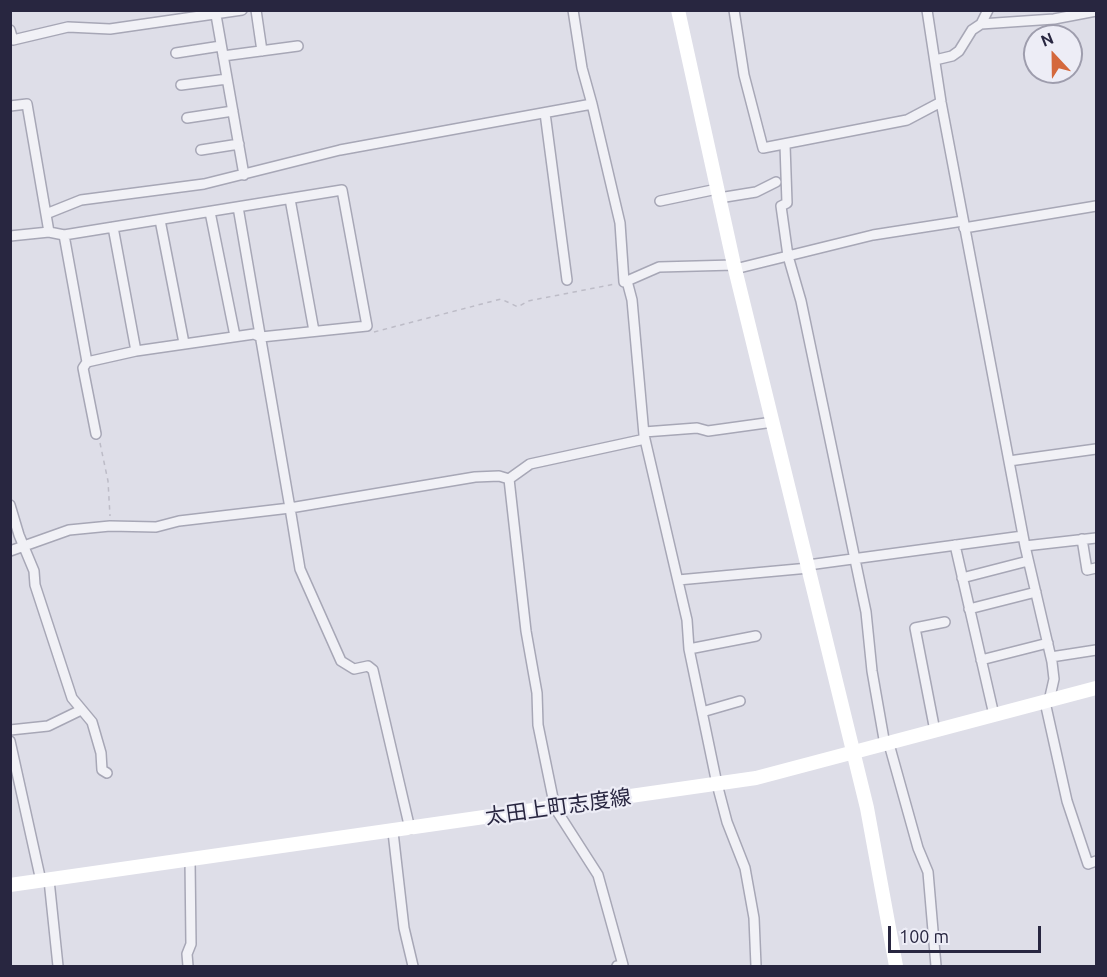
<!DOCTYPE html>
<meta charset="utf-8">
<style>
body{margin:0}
#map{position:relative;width:1107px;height:977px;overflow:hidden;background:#dedee8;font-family:Ubuntu,sans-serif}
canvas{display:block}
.frame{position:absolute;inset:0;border:12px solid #282640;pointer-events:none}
.north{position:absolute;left:1023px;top:24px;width:60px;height:60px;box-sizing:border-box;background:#ededf6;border:2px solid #9e9dad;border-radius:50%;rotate:338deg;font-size:16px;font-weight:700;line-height:24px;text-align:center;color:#282640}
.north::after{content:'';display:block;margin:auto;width:21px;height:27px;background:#d4683c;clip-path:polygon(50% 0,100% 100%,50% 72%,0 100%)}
.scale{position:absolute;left:888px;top:926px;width:153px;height:27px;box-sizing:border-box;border:3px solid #282640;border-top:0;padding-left:8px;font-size:18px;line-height:21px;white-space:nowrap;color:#282640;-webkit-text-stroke:4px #ededf6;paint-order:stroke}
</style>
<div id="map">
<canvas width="1107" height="977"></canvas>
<div class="frame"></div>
<div class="north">N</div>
<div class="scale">100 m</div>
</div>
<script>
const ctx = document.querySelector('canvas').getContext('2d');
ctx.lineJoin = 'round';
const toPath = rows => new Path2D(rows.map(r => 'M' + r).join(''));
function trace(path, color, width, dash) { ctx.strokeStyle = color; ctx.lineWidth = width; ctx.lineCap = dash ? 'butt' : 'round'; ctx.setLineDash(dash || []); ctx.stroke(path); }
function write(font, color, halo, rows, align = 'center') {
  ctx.font = font + ' Ubuntu,"Noto Sans JP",sans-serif'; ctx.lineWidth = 4.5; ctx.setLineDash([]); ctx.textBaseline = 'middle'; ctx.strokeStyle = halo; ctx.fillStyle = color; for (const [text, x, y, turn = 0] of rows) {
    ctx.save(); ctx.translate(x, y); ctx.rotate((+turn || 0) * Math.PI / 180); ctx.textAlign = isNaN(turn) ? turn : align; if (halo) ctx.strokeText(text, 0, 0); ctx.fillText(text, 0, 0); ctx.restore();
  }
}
const path = toPath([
 [374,332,501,299,518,307,528,301,615,284],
 [100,443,108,481,110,516]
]);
const street = toPath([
 [256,10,262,51],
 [734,10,744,75,763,148,907,120,941,102],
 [927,10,941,102,1025,546,1052,662,1054,679,1049,701],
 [216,15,244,175],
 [981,24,988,10],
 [10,30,13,40,68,27,110,29,242,10],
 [176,53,221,46],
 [223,56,298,46],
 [935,60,952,56,959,51,972,30,981,24,1054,19,1096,11],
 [181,85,227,79],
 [592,104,620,223,624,282],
 [10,106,27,104,49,232],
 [545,113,567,280],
 [187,118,233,111],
 [785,145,787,203,781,206,788,256,801,301,866,612,872,671,885,745],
 [201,150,239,144],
 [719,198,756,192,776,182],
 [290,199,314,331],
 [660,201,717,189],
 [210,212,235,336],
 [46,214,81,200,204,184,340,150,592,104,582,68,573,10],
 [160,220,184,343],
 [113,227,136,351],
 [964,228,1096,206],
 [10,236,49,232,64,235,342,190,367,326,261,337,254,334,136,351,87,362,64,235],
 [734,265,659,267,627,281,632,300,644,435,687,620,689,649,717,784,727,822,745,868,754,918,756,966],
 [735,269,873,235,963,221],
 [87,362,83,368,96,434],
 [644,432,697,428,708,431,773,422],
 [1009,461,1096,449],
 [509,479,526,631,537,693,538,725,555,808,598,875,623,965,617,966],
 [10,505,19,535,34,571,35,585,72,698,92,722,101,753,102,770,107,773],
 [1082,539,1087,570,1096,568],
 [955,545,994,715],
 [1025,546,1096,538],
 [10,551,69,530,110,526,156,527,179,521,290,508,238,207],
 [808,565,1023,536],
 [962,578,1028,561],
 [678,580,809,568],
 [969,609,1036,592],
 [689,649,756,636],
 [1051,657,1096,650],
 [981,660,1048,643],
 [1045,702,1067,801,1088,864,1096,861],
 [702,712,740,701],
 [10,730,48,726,81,710],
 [935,731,915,628,945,622],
 [10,741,41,881],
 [889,744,918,848,928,872,936,966],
 [410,829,373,670,368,666,354,669,341,661,300,569,290,508,475,477,499,476,509,479,530,464,645,439],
 [393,832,404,928,413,966],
 [49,880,58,966],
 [188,966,187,954,191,944,190,860]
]);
const secondary = toPath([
 [678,10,734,265,867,808,896,966],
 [10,885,756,778,1096,688]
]);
const streetNames = [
 ["太田上町志度線",558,807,-8]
];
trace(street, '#a7a7b6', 12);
trace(path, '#bdbcc7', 1.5, [4.5, 4.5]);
trace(street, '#f1f1f6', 9);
trace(secondary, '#fff', 14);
write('21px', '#282640', '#ededf6', streetNames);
</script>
